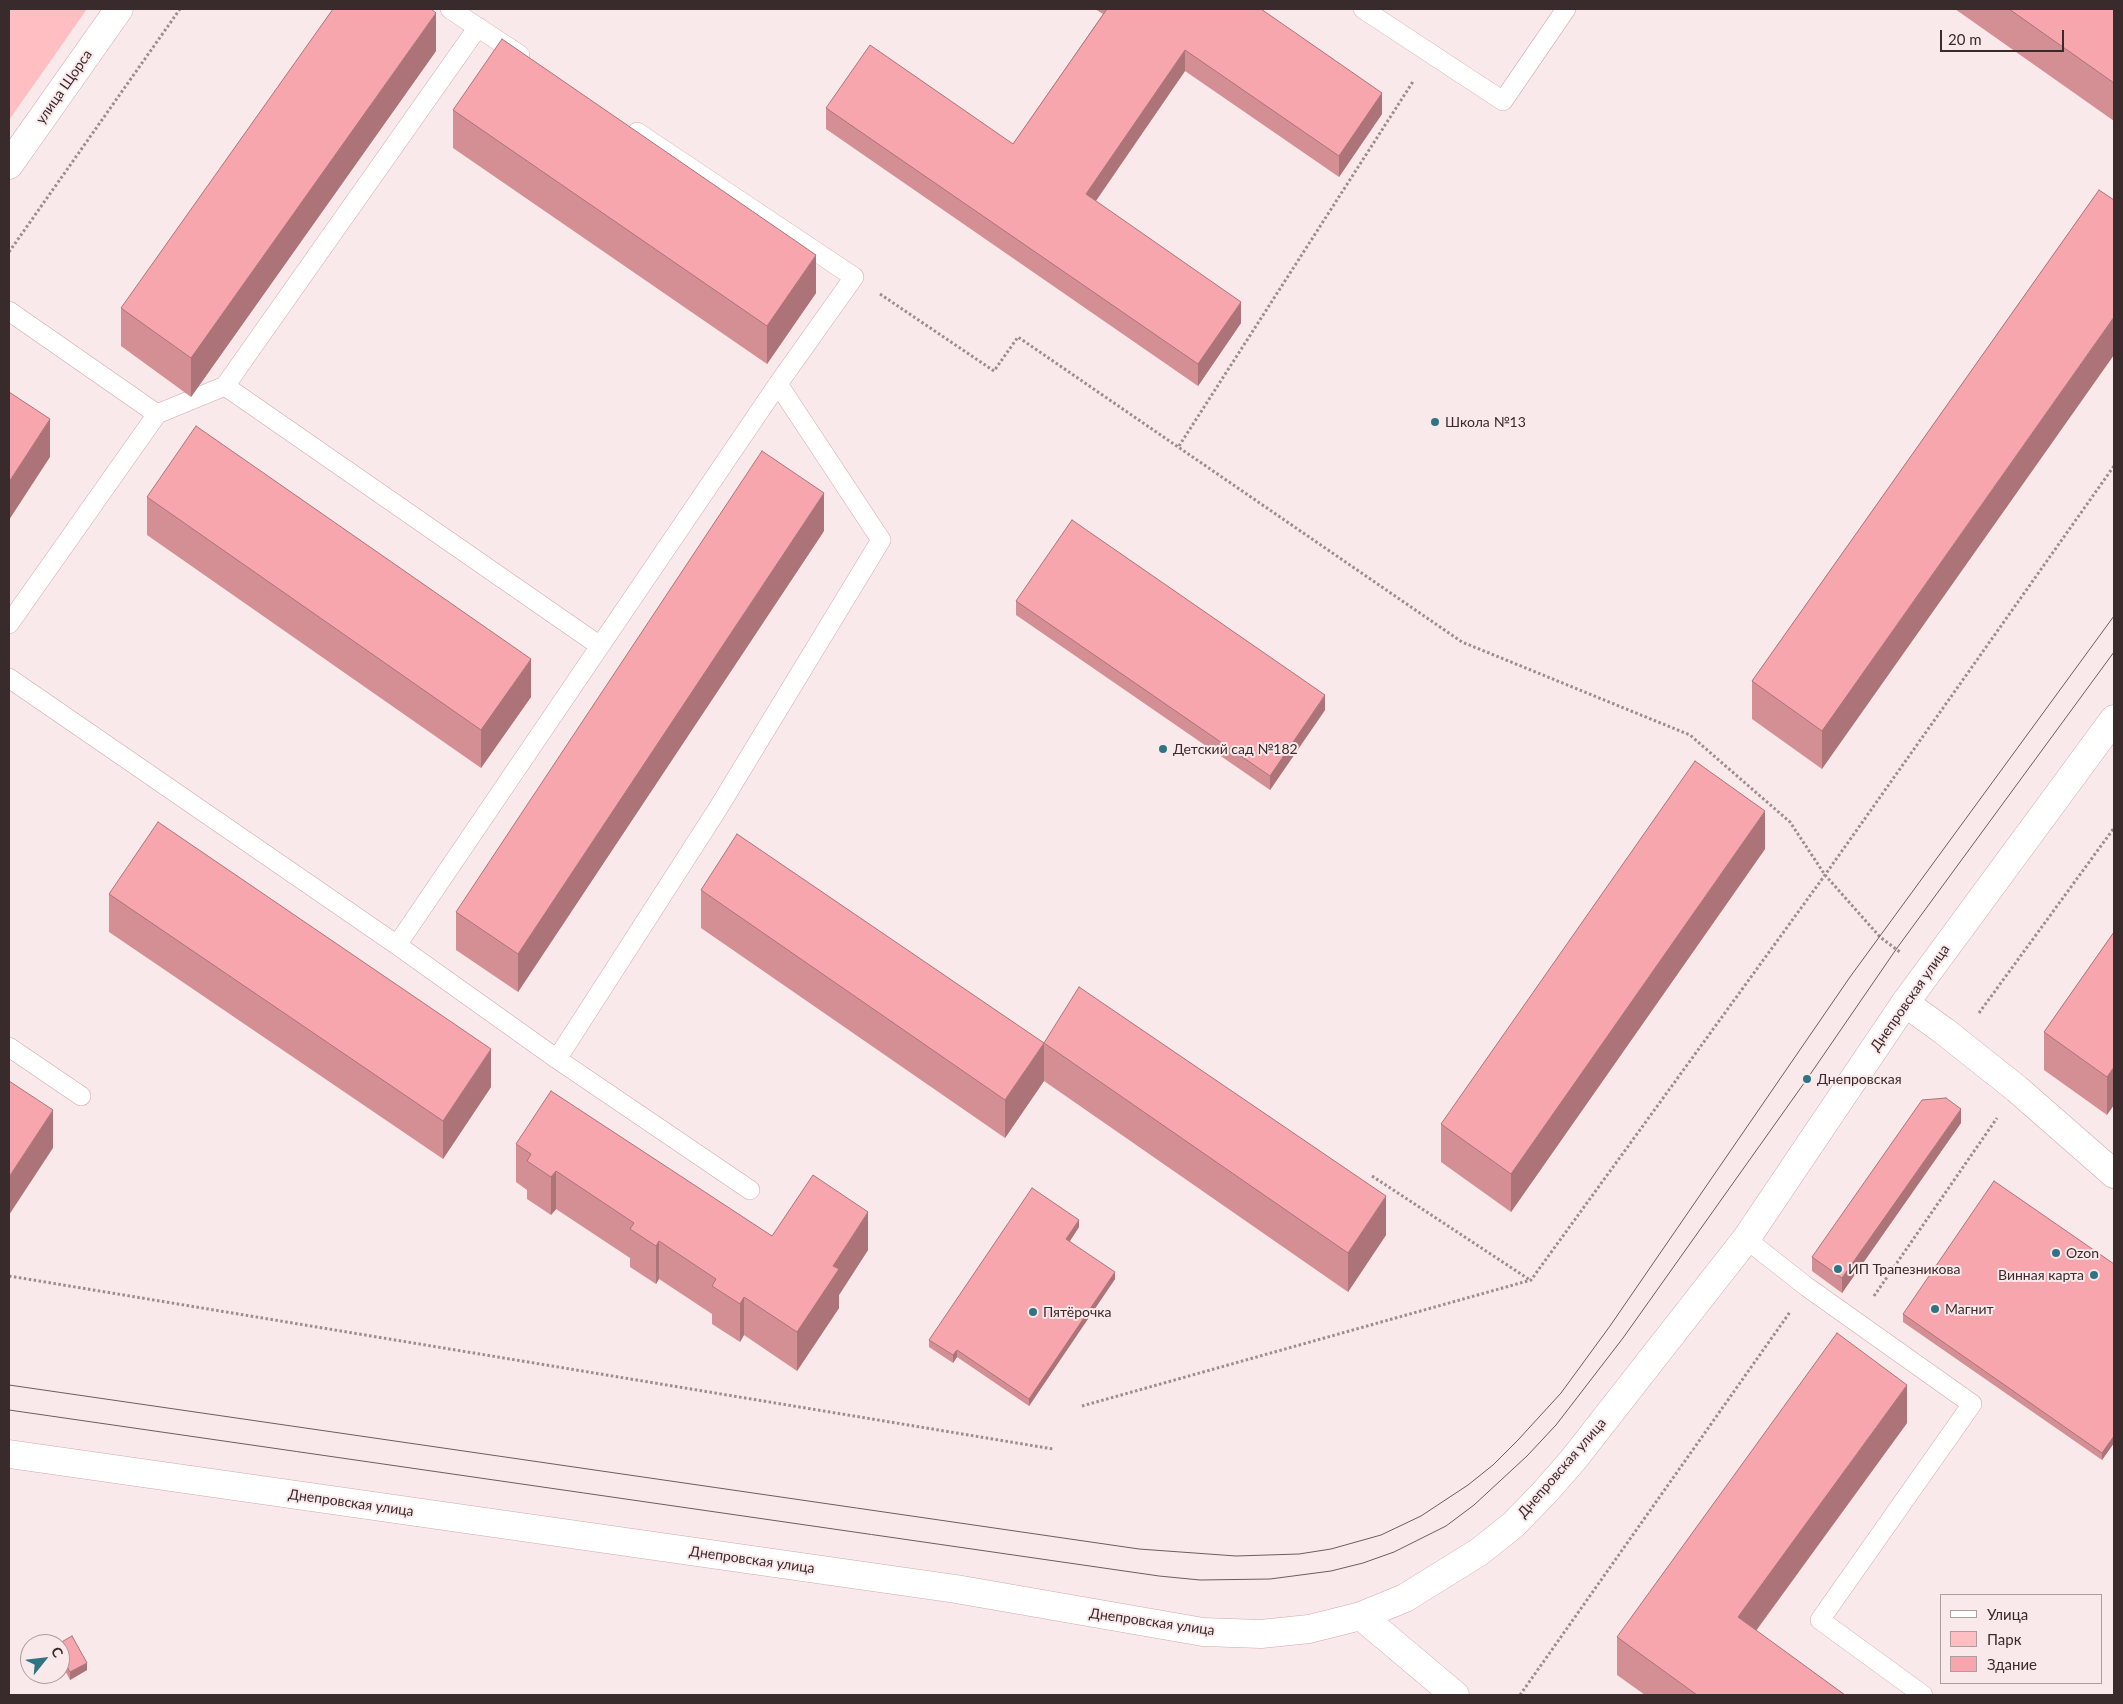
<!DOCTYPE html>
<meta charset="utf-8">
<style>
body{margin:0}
#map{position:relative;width:2123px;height:1704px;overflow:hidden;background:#fae9ea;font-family:Lato,sans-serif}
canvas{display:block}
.frame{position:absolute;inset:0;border:10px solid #392a2b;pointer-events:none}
.legend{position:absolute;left:1940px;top:1594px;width:162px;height:90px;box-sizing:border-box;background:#fae9ea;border:1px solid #ad9d9e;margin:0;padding:6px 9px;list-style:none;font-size:15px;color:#392a2b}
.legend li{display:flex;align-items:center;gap:10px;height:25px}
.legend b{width:25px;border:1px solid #ad9d9e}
.north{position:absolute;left:20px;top:1634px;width:50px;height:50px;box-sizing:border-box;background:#fae9ea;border:1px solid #ad9d9e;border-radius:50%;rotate:61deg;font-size:14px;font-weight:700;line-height:20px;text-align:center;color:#392a2b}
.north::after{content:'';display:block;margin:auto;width:18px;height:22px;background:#2f7482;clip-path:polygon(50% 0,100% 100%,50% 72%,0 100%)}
.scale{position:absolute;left:1940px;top:30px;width:124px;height:22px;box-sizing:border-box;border:2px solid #392a2b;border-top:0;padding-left:6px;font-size:15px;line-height:18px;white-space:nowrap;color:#392a2b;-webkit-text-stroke:4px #fae9ea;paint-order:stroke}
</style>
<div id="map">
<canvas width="2123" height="1704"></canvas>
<div class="frame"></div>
<ul class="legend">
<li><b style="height:6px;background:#fff"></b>Улица</li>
<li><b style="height:14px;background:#febec2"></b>Парк</li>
<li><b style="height:14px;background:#f6a6ac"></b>Здание</li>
</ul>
<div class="north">С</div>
<div class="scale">20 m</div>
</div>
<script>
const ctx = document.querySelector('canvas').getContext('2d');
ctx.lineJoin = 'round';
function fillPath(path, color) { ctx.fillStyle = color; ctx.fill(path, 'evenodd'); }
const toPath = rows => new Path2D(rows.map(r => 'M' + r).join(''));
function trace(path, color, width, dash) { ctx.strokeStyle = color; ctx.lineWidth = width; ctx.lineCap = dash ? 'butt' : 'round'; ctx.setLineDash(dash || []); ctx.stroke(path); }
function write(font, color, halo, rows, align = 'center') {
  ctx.font = font + ' Lato,sans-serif'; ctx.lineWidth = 4; ctx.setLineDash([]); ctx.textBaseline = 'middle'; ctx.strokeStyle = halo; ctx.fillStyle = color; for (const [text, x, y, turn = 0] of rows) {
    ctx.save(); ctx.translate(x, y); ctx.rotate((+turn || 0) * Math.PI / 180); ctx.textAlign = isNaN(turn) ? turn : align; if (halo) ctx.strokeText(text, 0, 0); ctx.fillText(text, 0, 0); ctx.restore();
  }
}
const green = toPath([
 [9,9,87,9,9,120]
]);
const path = toPath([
 [9,252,180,9],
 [880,294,994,371,1018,337,1462,642,1690,735,1790,822,1825,875,1880,937,1900,952],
 [1179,446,1414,80],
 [1979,1013,2114,828],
 [1372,1176,1530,1280],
 [9,1276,1053,1449],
 [1874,1296,1997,1118],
 [1082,1406,1531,1280,1825,875,2114,466],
 [1520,1695,1790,1312]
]);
const lane = toPath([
 [450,9,520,55],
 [1363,9,1503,101,1566,9],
 [478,27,225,386,600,646],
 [9,311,157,414],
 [9,624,157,414,225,386],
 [9,678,397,945,557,1059,750,1190],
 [397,945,778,384,854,277,637,132],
 [9,1047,81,1096],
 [557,1059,717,810,881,540,778,384],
 [1746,1239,1807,1287,1972,1404,1820,1620,1923,1695]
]);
const street = toPath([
 [9,165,119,9],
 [1905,1003,1944,1031,2017,1089,2114,1174],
 [1361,1616,1455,1695]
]);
const secondary = toPath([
 [9,1454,956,1589,1203,1632,1261,1634,1309,1629,1361,1616,1405,1598,1479,1552,1513,1525,1545,1492,1573,1460,1746,1239,1905,1003,2114,719]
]);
const tram = toPath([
 [9,1385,1139,1549,1236,1556,1299,1554,1331,1549,1381,1535,1421,1516,1468,1485,1493,1465,1518,1440,1561,1393,1610,1326,1850,977,2114,616],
 [9,1410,1159,1576,1200,1580,1270,1579,1331,1571,1363,1563,1394,1552,1446,1526,1474,1505,1527,1456,1556,1425,1623,1338,1807,1079,1897,948,2114,652]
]);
const wall = toPath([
 [1095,9,1261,9,1382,114,1339,177,1185,71,1096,201,1241,323,1198,386,826,129,826,108,1013,144,1103,14],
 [1955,9,2114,9,2114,121],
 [436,51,191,397,121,346,121,308],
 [453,110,816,293,767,364,453,148],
 [2099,190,1822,769,1752,719,1752,681],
 [147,497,531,697,481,768,147,535],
 [824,531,518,992,456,950,456,912],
 [1016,601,1325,710,1270,790,1016,615],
 [1765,849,1511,1212,1441,1162,1441,1124],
 [701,890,1044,1081,1005,1138,701,928],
 [109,894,491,1087,443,1159,109,932],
 [2114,932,2107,1115,2044,1070,2044,1032],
 [1044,1043,1386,1235,1348,1292,1044,1081],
 [1961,1123,1842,1293,1812,1271,1812,1257],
 [516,1144,772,1236,868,1250,839,1295,839,1308,797,1371,744,1335,740,1342,712,1324,712,1314,659,1279,656,1284,630,1267,630,1258,556,1209,551,1215,527,1199,527,1190,516,1182],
 [1079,1227,1069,1242,1115,1279,1029,1406,957,1357,953,1363,929,1347,929,1340],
 [2114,1264,2114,1443,2102,1460,1903,1322,1903,1314],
 [1907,1423,1756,1631,1845,1695,1645,1695,1617,1675,1617,1637],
 [60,1644,87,1670,70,1680,60,1661]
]);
const shadedWall = toPath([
 [436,13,436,51,191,397,191,358],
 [1185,50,1185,71,1086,215,1086,194],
 [1382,93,1382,114,1339,177,1339,156],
 [816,255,816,293,767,364,767,326],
 [1241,302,1241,323,1198,386,1198,364],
 [2114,317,2114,355,1822,769,1822,731],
 [50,419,50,457,9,520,9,482],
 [824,493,824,531,518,992,518,954],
 [531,659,531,697,481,768,481,730],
 [1325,695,1325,710,1270,790,1270,776],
 [1765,811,1765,849,1511,1212,1511,1174],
 [1044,1043,1044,1081,1005,1138,1005,1100],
 [491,1049,491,1087,443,1159,443,1121],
 [2114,1067,2114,1105,2107,1115,2107,1077],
 [1961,1109,1961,1123,1842,1293,1842,1278],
 [53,1110,53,1148,9,1215,9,1177],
 [556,1171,556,1209,551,1215,551,1177],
 [1386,1196,1386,1235,1348,1292,1348,1253],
 [868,1212,868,1250,839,1295,839,1308,797,1371,797,1332,833,1266],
 [1079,1220,1079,1227,1066,1247,1066,1239],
 [659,1241,659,1279,656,1284,656,1246],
 [1115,1272,1115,1279,1029,1406,1029,1399],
 [744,1297,744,1335,740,1342,740,1304],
 [957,1350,957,1357,953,1363,953,1355],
 [1907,1385,1907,1423,1738,1655,1738,1617],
 [2114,1436,2114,1443,2102,1460,2102,1453],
 [87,1663,87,1670,70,1680,70,1672]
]);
const building = toPath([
 [333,9,431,9,436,13,191,358,121,308,333,9],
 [1107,9,1261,9,1382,93,1339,156,1185,50,1086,194,1241,302,1198,364,826,108,870,45,1013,144,1107,9],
 [2009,9,2114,9,2114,83,2009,9],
 [502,39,816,255,767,326,453,110,502,39],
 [2099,190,2114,200,2114,317,1822,731,1752,681,2099,190],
 [9,392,50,419,9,482,9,392],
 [196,426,531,659,481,730,147,497,196,426],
 [762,451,824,493,518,954,456,912,762,451],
 [1072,520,1325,695,1270,776,1016,601,1072,520],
 [1695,761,1765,811,1511,1174,1441,1124,1695,761],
 [158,822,491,1049,443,1121,109,894,158,822],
 [737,834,1044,1043,1005,1100,701,890,737,834],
 [2114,932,2114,1067,2107,1077,2044,1032,2114,932],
 [1079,987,1386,1196,1348,1253,1044,1043,1079,987],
 [9,1081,53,1110,9,1177,9,1081],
 [551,1091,772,1236,813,1175,868,1212,833,1266,839,1269,797,1332,744,1297,740,1304,712,1286,716,1279,659,1241,656,1246,630,1229,634,1223,556,1171,551,1177,527,1161,531,1154,516,1144,551,1091],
 [1946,1098,1961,1109,1842,1278,1812,1257,1922,1100,1946,1098],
 [1994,1181,2114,1264,2114,1436,2102,1453,1903,1314,1994,1181],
 [1032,1188,1079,1220,1066,1239,1115,1272,1029,1399,957,1350,953,1355,929,1340,1032,1188],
 [1837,1333,1907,1385,1738,1617,1845,1695,1697,1695,1617,1637,1837,1333],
 [72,1636,87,1663,70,1672,60,1654,60,1644,58,1644,72,1636]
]);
const markers = [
 [1435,422,5,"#2f7482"],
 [1163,749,5,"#2f7482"],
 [1807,1079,5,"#2f7482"],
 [2056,1253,5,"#2f7482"],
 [1838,1269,5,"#2f7482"],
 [2094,1275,5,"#2f7482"],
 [1935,1309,5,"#2f7482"],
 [1033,1312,5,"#2f7482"]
];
const streetNames = [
 ["улица Щорса",64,87,-55],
 ["Днепровская улица",1910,998,-55],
 ["Днепровская улица",1562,1468,-49],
 ["Днепровская улица",351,1503,8],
 ["Днепровская улица",752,1560,8],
 ["Днепровская улица",1152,1622,8]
];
const poiNames = [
 ["Школа №13",1445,422],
 ["Детский сад №182",1173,749],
 ["Днепровская",1817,1079],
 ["Ozon",2066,1253],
 ["ИП Трапезникова",1848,1269],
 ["Винная карта",2084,1275,"right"],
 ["Магнит",1945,1309],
 ["Пятёрочка",1043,1312]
];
fillPath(green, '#febec2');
trace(lane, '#cfa8ab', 20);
trace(street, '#cfa8ab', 29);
trace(secondary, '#cfa8ab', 29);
trace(path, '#9c8c8d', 3, [2.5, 2.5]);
trace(lane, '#fff', 19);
trace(street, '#fff', 28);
trace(secondary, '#fff', 28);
trace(tram, '#6c5c5d', 1);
fillPath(wall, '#d48f94');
fillPath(shadedWall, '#ac7478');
fillPath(building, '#f6a6ac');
trace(building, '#ac7478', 1);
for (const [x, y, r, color] of markers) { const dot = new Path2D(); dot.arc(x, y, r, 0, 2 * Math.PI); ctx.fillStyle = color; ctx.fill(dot); trace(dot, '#fae9ea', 2); }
write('14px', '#392a2b', '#fae9ea', streetNames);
write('14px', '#392a2b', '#fae9ea', poiNames, 'left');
</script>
